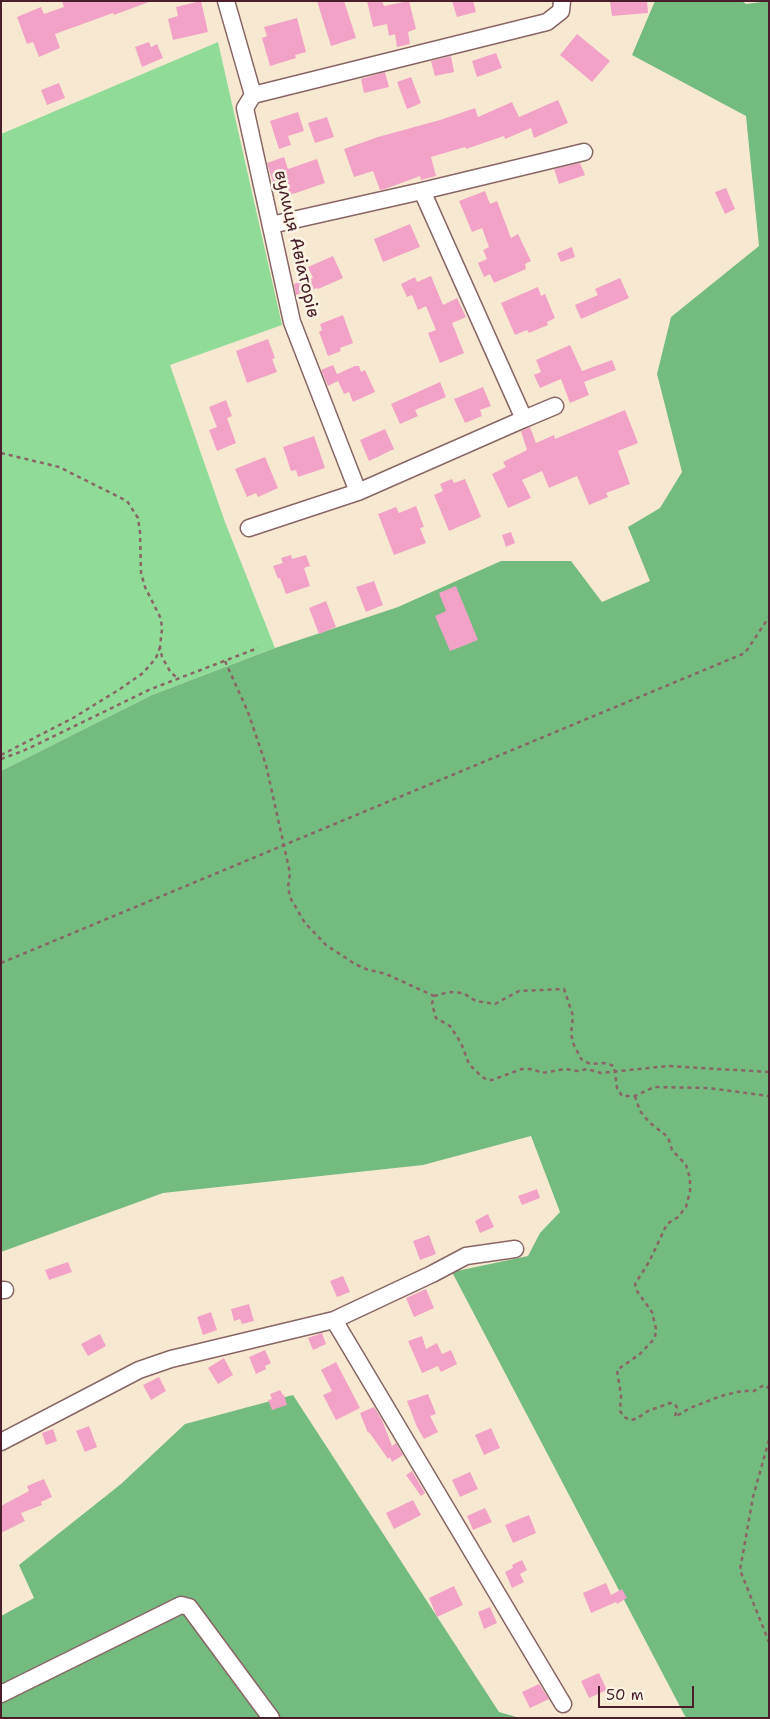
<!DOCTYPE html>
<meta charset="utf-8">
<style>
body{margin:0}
#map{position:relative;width:770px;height:1719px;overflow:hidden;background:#f7e9d1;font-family:"Shantell Sans",sans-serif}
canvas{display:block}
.frame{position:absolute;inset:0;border:2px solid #4a1f2b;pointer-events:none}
.scale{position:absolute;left:598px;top:1686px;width:96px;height:22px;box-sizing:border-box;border:2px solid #4a1f2b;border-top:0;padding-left:6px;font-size:15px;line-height:18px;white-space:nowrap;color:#4a1f2b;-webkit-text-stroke:4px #fcf5e5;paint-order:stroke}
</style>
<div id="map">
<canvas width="770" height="1719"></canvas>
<div class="frame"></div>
<div class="scale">50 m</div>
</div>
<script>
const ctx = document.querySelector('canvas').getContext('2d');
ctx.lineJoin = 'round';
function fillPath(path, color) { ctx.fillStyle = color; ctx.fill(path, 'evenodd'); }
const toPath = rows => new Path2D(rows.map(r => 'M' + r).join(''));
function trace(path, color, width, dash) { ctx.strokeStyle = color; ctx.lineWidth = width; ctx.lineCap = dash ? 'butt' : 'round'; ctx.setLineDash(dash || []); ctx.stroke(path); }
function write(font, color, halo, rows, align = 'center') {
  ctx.font = font + ' "Shantell Sans",sans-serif'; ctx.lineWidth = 5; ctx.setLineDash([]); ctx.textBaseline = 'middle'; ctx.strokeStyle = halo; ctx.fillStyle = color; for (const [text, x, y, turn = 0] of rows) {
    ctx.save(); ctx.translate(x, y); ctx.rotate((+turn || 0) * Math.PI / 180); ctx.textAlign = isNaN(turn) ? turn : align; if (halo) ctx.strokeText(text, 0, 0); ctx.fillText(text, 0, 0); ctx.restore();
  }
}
const green = toPath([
 [218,42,282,325,170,365,225,522,275,648,152,695,1,771,1,134]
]);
const forest = toPath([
 [655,1,742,1,746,4,769,1,769,1718,686,1718,452,1272,528,1256,540,1233,560,1212,531,1136,423,1165,163,1193,1,1252,1,771,152,695,275,648,398,607,501,561,571,561,602,602,650,581,628,527,660,508,682,472,657,374,671,317,759,246,746,116,632,55],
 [293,1395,499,1712,520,1718,1,1718,1,1616,34,1598,19,1565,121,1484,185,1424]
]);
const building = toPath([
 [62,1,149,1,149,2,114,15,113,13,55,34,60,48,39,57,33,42,27,44,17,17,41,7,44,14,64,7],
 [201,1,208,32,173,40,168,19,178,16,176,7],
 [317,1,344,1,356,38,331,46],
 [367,1,382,1,384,6,409,1,416,29,408,32,410,44,397,47,395,34,389,36,387,24,373,27],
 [452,1,473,1,476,12,457,17],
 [621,1,647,1,648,13,612,16,610,2],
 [297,18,306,52,295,55,296,58,270,66,262,38,267,36,264,27],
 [577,34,610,61,592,82,560,55],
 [149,42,151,47,157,44,163,58,142,67,135,47],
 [496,53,502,68,477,77,472,61],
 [451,56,454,72,435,76,431,61],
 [385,72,389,87,364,93,361,79],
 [411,77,421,103,407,109,397,82],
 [59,83,65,98,47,105,41,90],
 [558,100,568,123,534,138,531,128,505,139,504,136,466,149,465,147,431,157,436,176,421,180,420,176,385,189,380,190,373,171,354,177,344,149,378,137,440,120,475,108,478,117,512,102,519,117],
 [298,112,304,131,288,136,291,145,279,149,270,121],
 [327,117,334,137,315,143,308,123],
 [284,157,288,169,317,159,325,183,290,195,284,178,273,182,267,163],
 [580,163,585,175,559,184,554,169],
 [726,188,735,209,725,214,715,192],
 [485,191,490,204,497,201,511,238,518,234,531,261,525,264,526,269,494,283,490,274,484,277,478,263,487,259,483,250,489,247,482,228,472,232,459,201],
 [410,224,420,247,383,262,374,239],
 [572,247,575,257,561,262,557,253],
 [333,256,343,278,318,289,317,288,296,295,294,284,313,278,308,267],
 [431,276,443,305,457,298,466,317,452,323,464,353,440,363,428,333,436,330,426,306,418,310,412,295,407,297,401,284,415,277,417,282],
 [620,278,629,298,581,319,575,305,598,295,595,289],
 [538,287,541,296,545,294,555,318,547,322,548,325,529,333,527,330,515,335,501,303],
 [343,315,353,343,340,348,341,351,328,356,319,332,322,330,320,324],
 [268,339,275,358,272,359,277,372,247,383,236,351],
 [570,345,582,371,612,360,616,370,584,382,589,395,570,403,561,379,540,388,534,375,541,372,536,360],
 [333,365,337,374,355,366,359,366,361,372,365,370,375,392,353,402,349,392,344,394,338,381,328,386,321,370],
 [440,382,446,397,415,410,418,416,400,424,391,404],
 [483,387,491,406,480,410,482,416,465,423,454,399],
 [226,400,232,416,227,418,236,443,217,451,209,430,217,427,209,407],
 [625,410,638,443,618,451,630,484,606,493,608,497,589,505,577,476,549,488,542,471,522,480,531,498,508,508,492,474,506,467,503,462,527,450,521,431,530,427,536,443,554,435,555,439],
 [385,429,394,449,369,461,360,440],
 [314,436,325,468,298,477,296,470,291,471,283,447],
 [265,457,278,488,258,497,256,493,247,497,235,469],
 [452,479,454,483,465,479,481,517,449,531,434,495,443,491,440,484],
 [416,506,424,527,420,528,426,543,394,555,378,514,396,507,399,513],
 [511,532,515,543,506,547,502,535],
 [291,555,292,559,306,555,310,566,304,568,310,586,286,594,280,578,278,579,273,566,283,563,281,558],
 [374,581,383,605,366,612,356,587],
 [456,586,478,640,450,651,435,616,446,611,439,593],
 [326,601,336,627,319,634,309,608],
 [537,1189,540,1198,522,1205,518,1196],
 [488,1214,494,1227,480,1233,475,1221],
 [429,1235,436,1254,420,1260,413,1241],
 [68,1262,72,1272,49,1280,45,1270],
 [343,1276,350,1292,337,1297,330,1281],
 [426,1289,434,1308,414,1317,406,1298],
 [249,1304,254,1321,242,1324,240,1319,234,1321,231,1309],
 [211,1312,217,1330,203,1335,197,1317],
 [322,1333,326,1344,313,1350,308,1338],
 [100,1334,106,1346,88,1356,81,1344],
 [422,1336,426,1349,437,1343,442,1354,451,1350,457,1364,441,1372,438,1366,422,1373,408,1341],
 [265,1350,271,1363,265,1366,266,1369,256,1374,249,1357],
 [224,1358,233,1375,218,1384,208,1368],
 [336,1362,360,1408,336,1420,323,1395,332,1391,321,1370],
 [159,1377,166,1391,151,1400,143,1385],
 [280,1390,283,1395,284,1395,287,1405,272,1410,268,1400,272,1399,270,1394],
 [428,1394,436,1414,430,1416,438,1432,424,1439,417,1427,407,1401],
 [374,1407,382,1420,392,1446,396,1443,403,1455,392,1462,390,1457,388,1459,369,1432,368,1433,360,1413],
 [89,1426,97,1447,85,1452,76,1431],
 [491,1428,500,1448,484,1455,475,1435],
 [53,1429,57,1441,46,1445,42,1433],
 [412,1471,425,1493,421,1496,406,1475],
 [470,1472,478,1489,460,1497,452,1480],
 [44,1479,52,1497,41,1502,42,1505,21,1513,25,1521,1,1533,1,1506,29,1491,27,1486],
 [413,1500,421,1515,394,1529,386,1513],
 [485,1508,492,1522,473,1530,467,1516],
 [529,1515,536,1533,513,1543,505,1525],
 [522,1560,527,1570,520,1574,524,1582,512,1588,505,1572,513,1568,512,1565],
 [606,1583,611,1595,622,1589,627,1598,617,1604,616,1602,591,1613,583,1593],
 [454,1586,463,1605,437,1617,429,1598],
 [490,1607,497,1623,484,1629,478,1612],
 [599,1673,607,1690,589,1698,581,1681],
 [539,1684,549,1699,530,1708,522,1692]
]);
const path = toPath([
 [1,453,59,467,127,501,138,518,140,532,141,573,145,587,161,619,162,629,160,647,162,657,171,673,179,679],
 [225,661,248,712,266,765,290,873,288,888,291,899,305,923,326,945,355,964,366,969,386,974,434,996,432,1004,436,1018,450,1026,461,1043,469,1064,481,1076,487,1080,492,1080,522,1069,532,1069,542,1073,565,1069,578,1071,587,1069,601,1073,668,1066,769,1072],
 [1,755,73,718,120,689,143,673,156,658,160,647],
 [1,759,23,751,151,689,258,648],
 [1,963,745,653,769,617],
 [434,996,449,992,463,993,476,1001,495,1004,519,991,564,989,573,1016,571,1034,574,1045,581,1059,590,1064,605,1063,614,1066,617,1088,622,1096,635,1096,654,1087,708,1088,769,1096],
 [635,1096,640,1111,649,1122,668,1137,672,1150,686,1165,690,1178,690,1192,686,1207,678,1217,667,1224,649,1262,635,1284,637,1291,652,1312,656,1329,655,1338,640,1354,617,1370,621,1395,620,1411,624,1417,630,1420,636,1419,648,1411,670,1403,675,1404,677,1408,675,1417,690,1408,721,1396,742,1391,754,1391,764,1385,769,1388],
 [769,1440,753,1497,740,1570,769,1642]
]);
const minor = toPath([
 [226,1,253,95,245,108,292,322,358,492],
 [253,95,547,22,561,11,562,1],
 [422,191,584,152],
 [524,419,555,406],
 [249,528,358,492,524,419,422,191,271,225],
 [1,1290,5,1290],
 [334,1320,432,1274,466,1256,515,1249],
 [1,1442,139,1370,171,1359,334,1320,563,1704],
 [1,1694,181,1605,189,1607,271,1718]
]);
const streetNames = [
 ["вулиця Авіаторів",296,244,77]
];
fillPath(green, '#90db98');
fillPath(forest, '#74bb80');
fillPath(building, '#f2a2c7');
trace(minor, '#876665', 19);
trace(path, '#876665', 2.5, [4, 4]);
trace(minor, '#fff', 16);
write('18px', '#4a1f2b', '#fcf5e5', streetNames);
</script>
